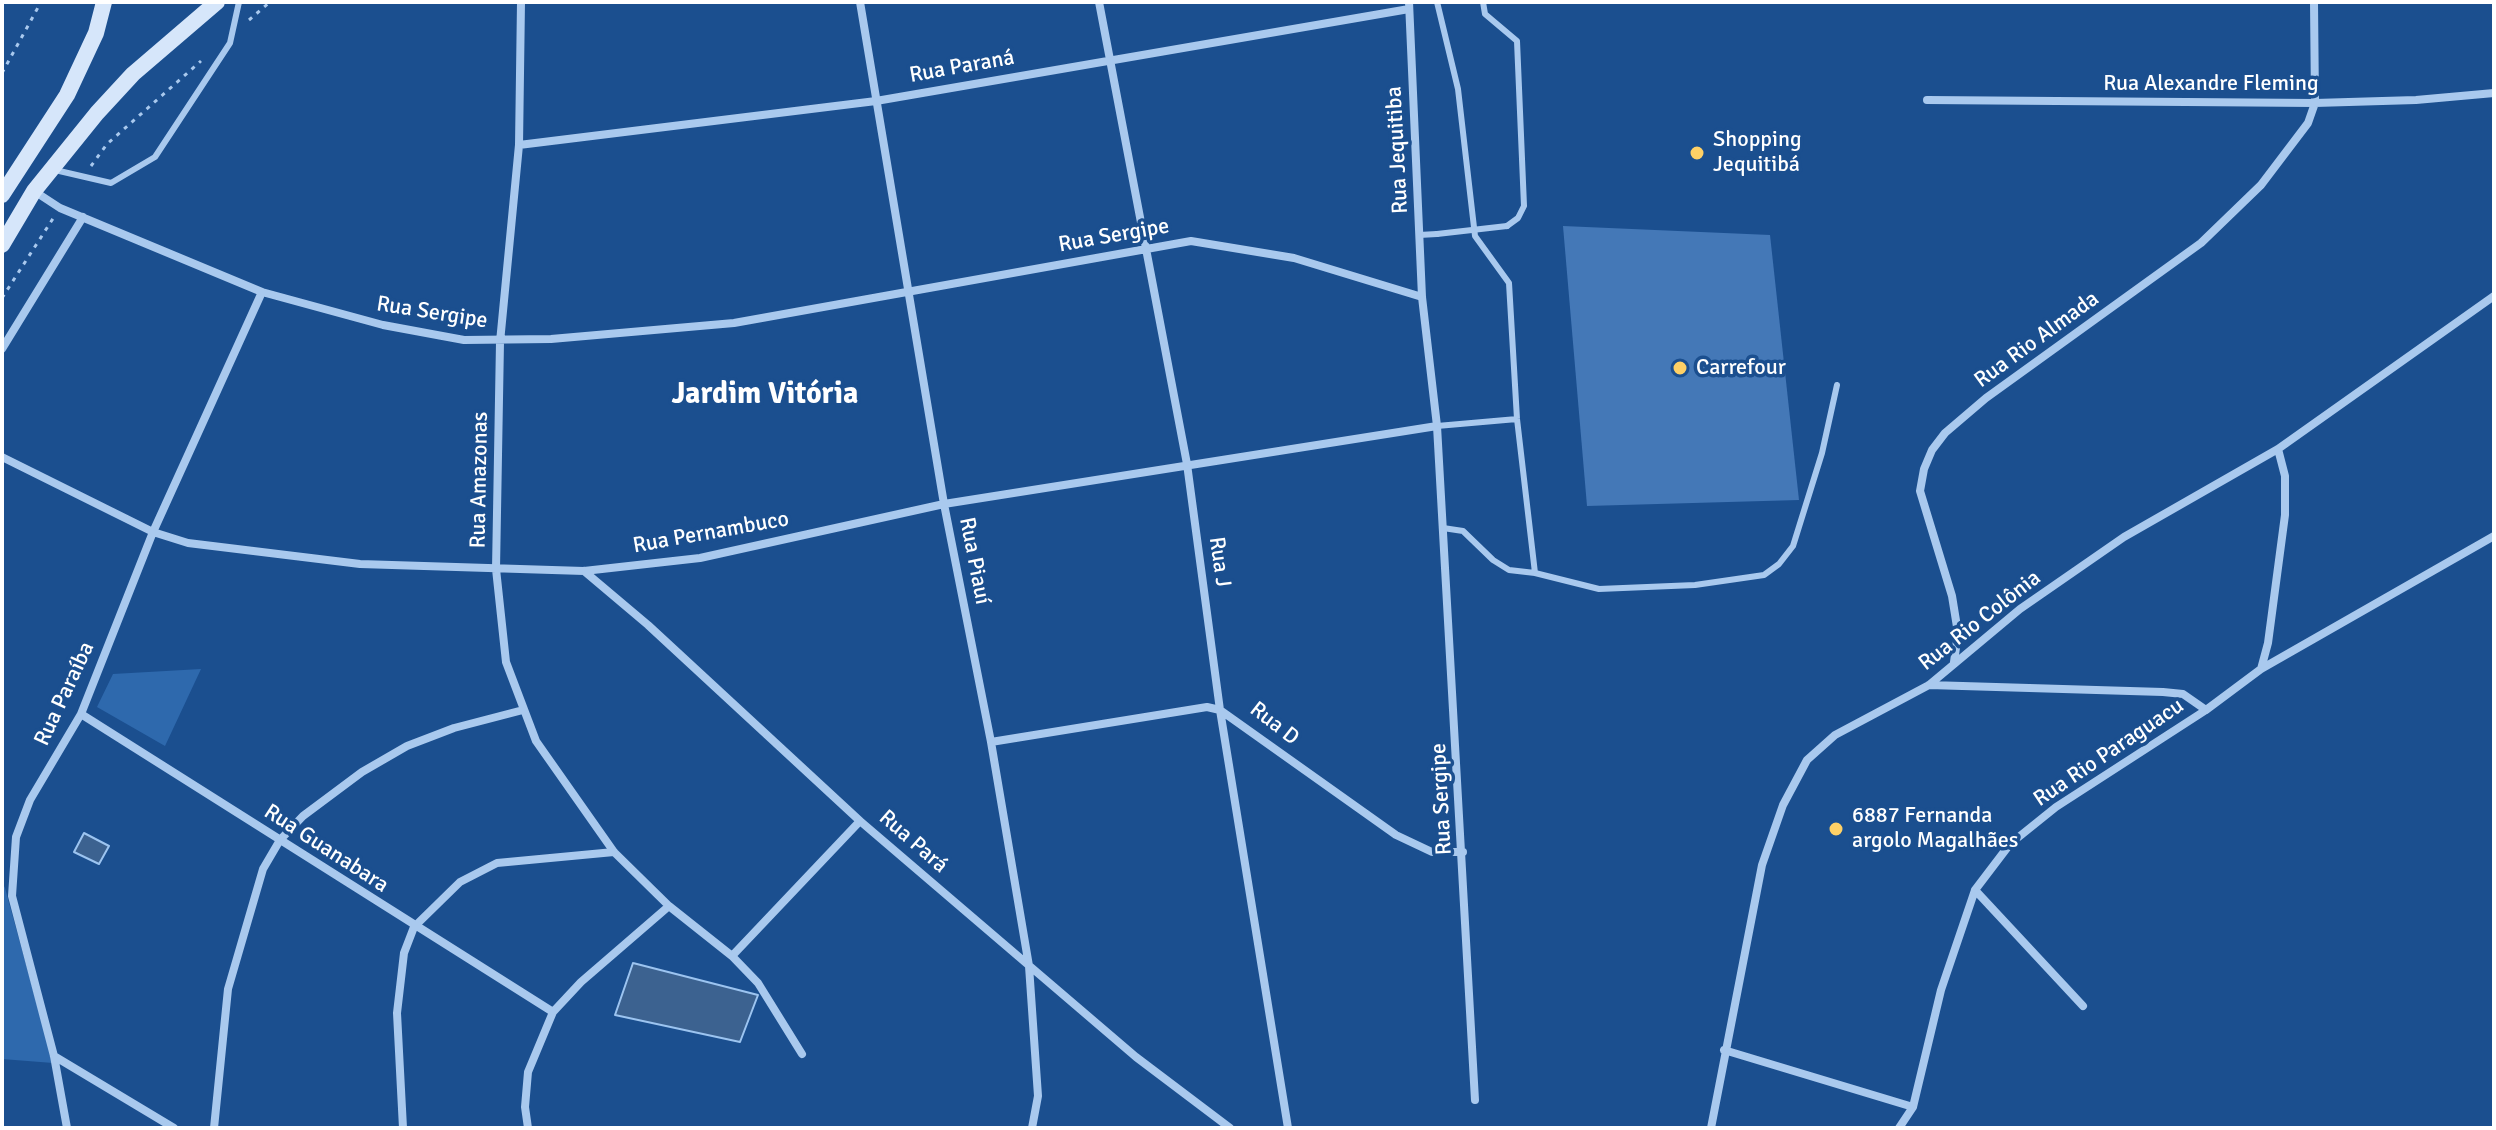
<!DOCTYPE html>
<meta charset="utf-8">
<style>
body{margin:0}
#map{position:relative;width:2496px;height:1130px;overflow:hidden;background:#1b4f8f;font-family:Signika,sans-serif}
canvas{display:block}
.frame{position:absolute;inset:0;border:4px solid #fff;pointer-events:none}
</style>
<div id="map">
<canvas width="2496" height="1130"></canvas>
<div class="frame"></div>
</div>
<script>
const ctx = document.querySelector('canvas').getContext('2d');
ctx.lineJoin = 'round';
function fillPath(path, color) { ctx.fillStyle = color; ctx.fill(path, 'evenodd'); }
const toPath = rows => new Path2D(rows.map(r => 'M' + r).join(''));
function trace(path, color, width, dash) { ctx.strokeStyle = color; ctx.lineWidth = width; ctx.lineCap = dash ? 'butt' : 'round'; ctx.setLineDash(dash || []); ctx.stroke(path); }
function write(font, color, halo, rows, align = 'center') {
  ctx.font = font + ' Signika,sans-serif'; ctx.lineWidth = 7; ctx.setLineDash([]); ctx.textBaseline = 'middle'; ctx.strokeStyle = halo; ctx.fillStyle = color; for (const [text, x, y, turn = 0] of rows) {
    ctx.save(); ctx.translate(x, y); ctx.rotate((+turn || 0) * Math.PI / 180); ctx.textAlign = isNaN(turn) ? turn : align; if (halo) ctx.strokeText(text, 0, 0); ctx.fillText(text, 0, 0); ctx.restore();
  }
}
const green = toPath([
 [201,669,165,746,97,707,113,674],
 [2,882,5,888,53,1063,2,1059]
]);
const water = toPath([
 [84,833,109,846,99,864,74,852,84,833],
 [633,963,758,995,740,1042,615,1015,633,963]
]);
const building = toPath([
 [1563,226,1770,235,1799,500,1587,506]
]);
const path = toPath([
 [249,20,270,2],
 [2,73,41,2],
 [91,166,107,144,201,61],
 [2,298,54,217]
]);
const service = toPath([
 [1437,2,1458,89,1475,236,1509,283,1517,419,1535,573,1599,589,1695,585,1764,575,1779,564,1793,546,1822,453,1837,385],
 [1483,2,1485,14,1517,41,1524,206,1518,218,1507,226],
 [55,170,111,183,155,157,230,43,239,2],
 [1419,235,1437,234],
 [1437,426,1517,419],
 [1443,528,1463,531,1493,560,1509,570,1535,573]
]);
const minor = toPath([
 [521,2,519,145,500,342,496,569,506,662,536,741,614,852,669,906,732,956,758,983,802,1054],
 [860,2,944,504,991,742,1029,966,1038,1096,1032,1128],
 [1099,2,1187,464,1220,710,1288,1128],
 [1409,2,1422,297,1437,426,1475,1100],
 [1927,100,2315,103,2416,100,2494,93],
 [519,145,876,101,1409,9],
 [34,191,60,208,262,292,383,325,464,340,551,339,734,323,1191,241,1294,258,1422,297],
 [2,349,83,217],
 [2,457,153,532,188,543,360,564,584,571,700,558,944,504,1437,426],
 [584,571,648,625,860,821,1136,1057,1230,1128],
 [1954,662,1958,633,1952,596,1920,491,1924,469,1932,450,1945,433,1986,398,2201,243,2261,185,2308,123,2315,103,2314,2],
 [2261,669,2268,643,2285,515,2285,476,2278,449],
 [1929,685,2163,692,2183,694,2206,710],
 [81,714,553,1012],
 [991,742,1207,707,1220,710,1396,835,1432,852,1463,852],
 [1975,890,2083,1006],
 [732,956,860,821],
 [1724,1050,1913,1107],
 [54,1056,174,1128],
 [67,1128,54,1056,12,896,16,837,30,800,81,714,153,532,262,292],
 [214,1128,228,989,263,869,280,840,303,816,362,772,407,746,454,728,523,710],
 [403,1128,397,1013,404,953,414,927,460,882,497,863,614,852],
 [528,1128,525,1107,528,1072,553,1012,581,982,669,906],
 [1711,1128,1762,865,1783,805,1807,760,1835,735,1929,685,2020,609,2124,537,2278,449,2494,296],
 [1899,1128,1913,1107,1941,990,1975,890,2010,844,2056,807,2206,710,2261,669,2494,536]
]);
const secondary = toPath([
 [2,195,67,95,96,33,104,2],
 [2,245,34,191,97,113,133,74,217,2]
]);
const serviceBridge = toPath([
 [1437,234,1507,226]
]);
const markers = [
 [1697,153,8,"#ffd166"],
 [1680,368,8,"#ffd166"],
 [1836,829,8,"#ffd166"]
];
const streetNames = [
 ["Rua Paraná",962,67,-10],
 ["Rua Alexandre Fleming",2211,84],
 ["Rua Jequitiba",1398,150,-93],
 ["Rua Sergipe",1114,236,-10],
 ["Rua Sergipe",432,313,9],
 ["Rua Rio Almada",2037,340,-36],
 ["Rua Amazonas",480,480,-89],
 ["Rua Pernambuco",711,533,-10],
 ["Rua Piauí",974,561,79],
 ["Rua J",1219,562,82],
 ["Rua Rio Colônia",1980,621,-38],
 ["Rua Paraíba",65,694,-65],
 ["Rua D",1274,724,38],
 ["Rua Rio Paraguacu",2109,753,-34],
 ["Rua Sergipe",1442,799,-93],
 ["Rua Pará",913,842,41],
 ["Rua Guanabara",326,849,33]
];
const poiNames = [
 ["Shopping",1713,140],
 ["Jequitibá",1713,165],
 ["Carrefour",1696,368],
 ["6887 Fernanda",1852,816],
 ["argolo Magalhães",1852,841]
];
const districtNames = [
 ["Jardim Vitória",765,395]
];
fillPath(green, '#2e69ad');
fillPath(water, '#3c6290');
trace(water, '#9cc4f0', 2);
fillPath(building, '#4478b7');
trace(path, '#a9c9ee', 3, [4, 6]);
trace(service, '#a9c9ee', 6);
trace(minor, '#a9c9ee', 8);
trace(secondary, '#d6e6fa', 16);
trace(serviceBridge, '#a9c9ee', 6);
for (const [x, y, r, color] of markers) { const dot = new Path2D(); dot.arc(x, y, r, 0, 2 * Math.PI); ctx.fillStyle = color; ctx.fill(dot); trace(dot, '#1b4f8f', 3); }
write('22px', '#fff', '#1b4f8f', streetNames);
write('22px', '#fff', '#1b4f8f', poiNames, 'left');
write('bold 30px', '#fff', '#1b4f8f', districtNames);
</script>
